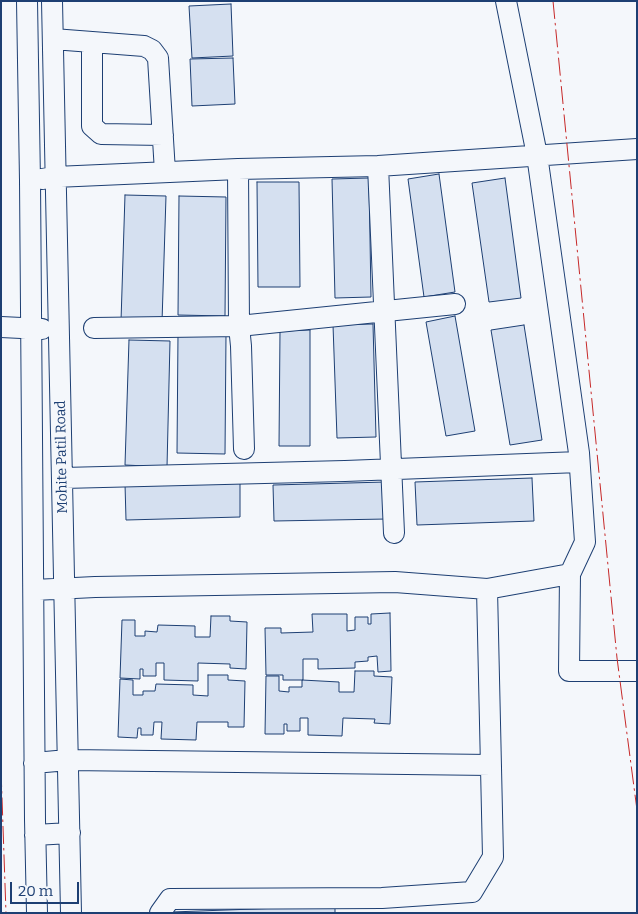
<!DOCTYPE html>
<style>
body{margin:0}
#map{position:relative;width:638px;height:914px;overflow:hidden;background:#f4f7fb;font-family:Bitter,serif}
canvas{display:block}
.frame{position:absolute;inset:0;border:2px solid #1d3f73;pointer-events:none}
.scale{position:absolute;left:10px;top:882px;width:69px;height:22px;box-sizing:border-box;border:2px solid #1d3f73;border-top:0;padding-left:6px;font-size:15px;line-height:18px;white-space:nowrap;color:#1d3f73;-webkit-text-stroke:4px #f4f7fb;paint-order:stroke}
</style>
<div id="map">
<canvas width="638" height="914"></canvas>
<div class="frame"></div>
<div class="scale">20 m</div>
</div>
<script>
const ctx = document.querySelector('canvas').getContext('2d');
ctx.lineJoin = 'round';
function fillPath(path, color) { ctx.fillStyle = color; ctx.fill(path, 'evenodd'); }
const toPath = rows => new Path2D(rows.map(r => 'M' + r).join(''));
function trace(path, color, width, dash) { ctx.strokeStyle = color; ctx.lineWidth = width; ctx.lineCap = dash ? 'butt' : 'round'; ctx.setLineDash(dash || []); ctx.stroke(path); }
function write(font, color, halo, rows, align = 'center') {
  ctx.font = font + ' Bitter,serif'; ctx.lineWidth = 4; ctx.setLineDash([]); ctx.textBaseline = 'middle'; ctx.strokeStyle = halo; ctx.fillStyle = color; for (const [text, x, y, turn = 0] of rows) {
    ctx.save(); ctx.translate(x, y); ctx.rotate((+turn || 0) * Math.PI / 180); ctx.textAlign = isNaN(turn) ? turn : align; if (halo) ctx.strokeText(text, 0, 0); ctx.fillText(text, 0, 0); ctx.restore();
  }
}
const building = toPath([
 [231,4,233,56,192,58,189,6,231,4],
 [233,58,235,104,192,106,190,59,233,58],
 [439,174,455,292,424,297,408,179,439,174],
 [369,178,371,297,335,298,332,179,369,178],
 [505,178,521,298,489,302,472,183,505,178],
 [257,182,299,182,300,287,258,287,257,182],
 [125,195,166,196,162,322,121,321,125,195],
 [179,196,226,197,225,316,178,315,179,196],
 [455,316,475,431,446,436,426,322,455,316],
 [373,324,376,437,337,438,333,325,373,324],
 [524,325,542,440,510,445,491,330,524,325],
 [310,330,310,446,279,446,280,331,310,330],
 [178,334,226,335,225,454,177,453,178,334],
 [129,340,170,341,167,467,125,465,129,340],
 [532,478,534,521,417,525,415,482,532,478],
 [240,482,240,517,126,520,125,484,240,482],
 [386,482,387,519,274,521,273,485,386,482],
 [390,613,391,671,378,672,377,656,368,657,368,661,355,662,355,668,318,669,318,659,303,659,303,680,283,680,283,675,266,675,265,628,281,628,281,633,313,632,312,614,347,614,347,631,355,630,355,617,368,617,368,624,371,624,371,614,390,613],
 [211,616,230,616,230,621,247,622,246,669,230,668,230,664,198,663,198,681,164,680,164,663,156,663,156,676,143,676,143,669,140,669,140,679,120,678,122,620,135,620,135,636,145,636,145,631,157,632,158,625,195,626,195,637,210,637,211,616],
 [355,671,374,671,374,676,392,677,390,724,374,723,375,719,343,718,342,736,308,735,308,718,300,718,300,731,287,731,287,724,284,724,284,734,265,734,266,676,279,676,279,691,289,692,289,687,302,687,302,680,339,682,339,692,354,692,355,671],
 [208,675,228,675,228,680,245,681,244,727,228,727,228,722,197,722,196,740,161,739,162,722,154,722,153,735,141,735,141,728,138,728,137,738,118,737,120,679,133,680,133,695,143,695,143,691,155,691,156,684,193,685,193,695,208,696,208,675],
 [335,906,335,913,172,913,172,912,335,906]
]);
const street = toPath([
 [27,1,30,181,35,820,37,913],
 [52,1,71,913],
 [53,39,144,46,152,50,158,58,165,172],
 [92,42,92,126,101,134,163,135],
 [378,166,394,533],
 [238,169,239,326,241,346,244,449],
 [42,179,55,177,238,169,378,166,637,149],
 [1,327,42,329],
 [94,328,239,326,455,304],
 [63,478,345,471,579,462],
 [570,574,569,671,637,671],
 [34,590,95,587,395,582,487,589,570,574,585,542,579,453,537,155,506,1],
 [34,763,68,760,491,765],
 [35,835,70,833],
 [160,913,170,899,382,898,472,892,493,857,487,589]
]);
const power = toPath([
 [553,1,617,658,637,810],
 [1,769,6,913]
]);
const streetNames = [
 ["Mohite Patil Road",62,457,-91]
];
fillPath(building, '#d5e0f0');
trace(building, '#1d3f73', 1);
trace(street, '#1d3f73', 22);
trace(street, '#f4f7fb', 20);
trace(power, '#c62828', 1, [18, 4, 2.5, 4]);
write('14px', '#1d3f73', '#f4f7fb', streetNames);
</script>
